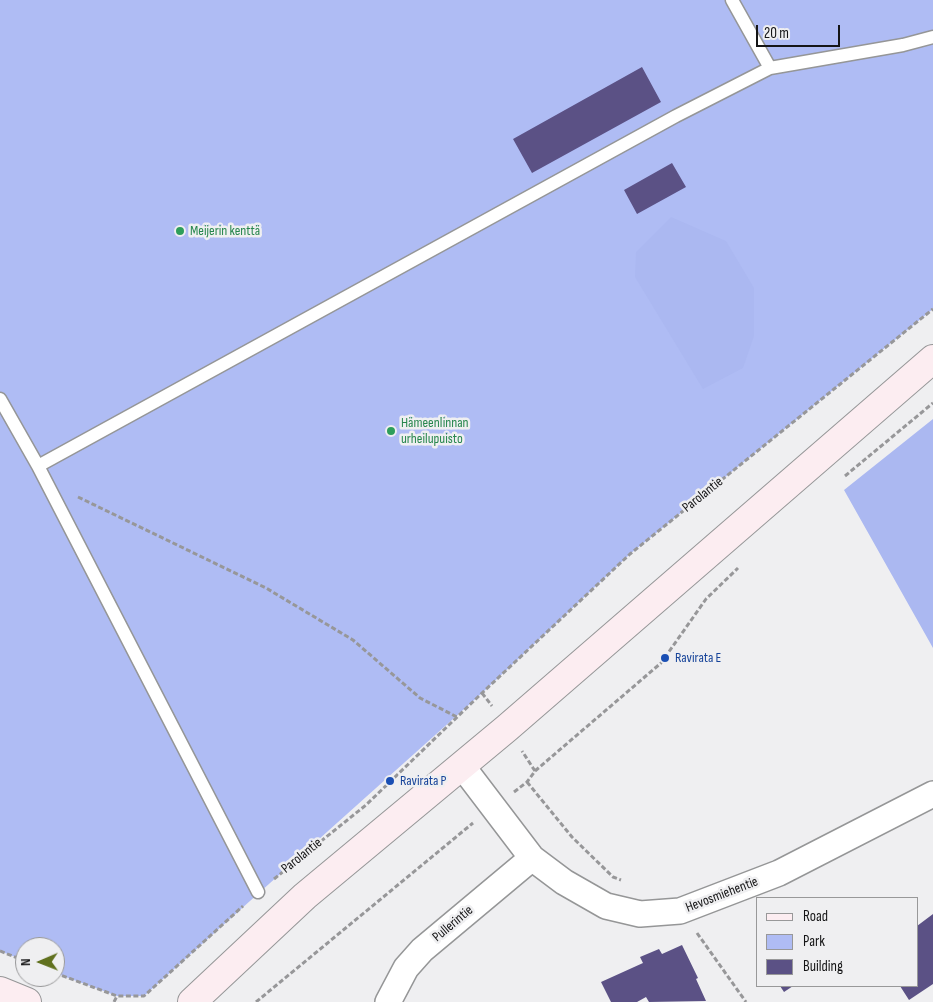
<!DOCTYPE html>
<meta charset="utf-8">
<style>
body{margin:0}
#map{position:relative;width:933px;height:1002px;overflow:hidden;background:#efeff1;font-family:"Sofia Sans Condensed",sans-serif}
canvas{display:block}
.legend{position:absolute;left:756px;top:897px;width:162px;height:90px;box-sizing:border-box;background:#efeff1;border:1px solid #989899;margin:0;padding:6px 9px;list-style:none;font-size:15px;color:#151516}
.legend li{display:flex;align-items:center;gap:10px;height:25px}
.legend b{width:25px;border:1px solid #989899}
.north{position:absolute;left:15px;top:937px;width:50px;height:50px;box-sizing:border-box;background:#efeff1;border:1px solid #989899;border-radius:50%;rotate:269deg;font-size:14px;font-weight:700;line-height:20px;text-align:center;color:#151516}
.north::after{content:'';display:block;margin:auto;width:18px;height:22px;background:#61711f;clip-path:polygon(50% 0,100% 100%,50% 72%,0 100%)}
.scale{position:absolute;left:756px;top:25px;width:84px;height:22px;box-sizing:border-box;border:2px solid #151516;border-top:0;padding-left:6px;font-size:15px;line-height:18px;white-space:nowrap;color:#151516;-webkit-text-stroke:4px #efeff1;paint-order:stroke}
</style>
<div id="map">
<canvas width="933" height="1002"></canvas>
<ul class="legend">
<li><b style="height:6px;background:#fcedf1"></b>Road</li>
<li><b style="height:14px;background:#afbcf4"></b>Park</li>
<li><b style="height:14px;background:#5b5185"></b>Building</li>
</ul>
<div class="north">N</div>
<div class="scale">20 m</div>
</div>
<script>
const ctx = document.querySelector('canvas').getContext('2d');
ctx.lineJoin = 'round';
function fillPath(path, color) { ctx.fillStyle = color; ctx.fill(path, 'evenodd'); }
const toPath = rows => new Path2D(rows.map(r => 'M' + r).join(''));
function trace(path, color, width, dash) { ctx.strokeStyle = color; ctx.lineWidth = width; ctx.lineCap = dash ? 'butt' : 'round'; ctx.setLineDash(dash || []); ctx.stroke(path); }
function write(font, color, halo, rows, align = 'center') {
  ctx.font = font + ' "Sofia Sans Condensed",sans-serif'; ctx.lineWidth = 5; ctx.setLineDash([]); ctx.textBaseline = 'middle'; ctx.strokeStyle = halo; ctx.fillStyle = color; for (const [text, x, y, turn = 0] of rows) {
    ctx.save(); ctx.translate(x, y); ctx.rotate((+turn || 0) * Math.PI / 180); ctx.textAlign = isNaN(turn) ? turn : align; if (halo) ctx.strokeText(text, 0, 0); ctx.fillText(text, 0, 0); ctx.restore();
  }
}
const green = toPath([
 [0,0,933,0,933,309,630,554,482,693,144,996,117,996,55,973,55,947,25,947,25,961,0,951]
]);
const forest = toPath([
 [671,217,726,241,754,288,754,336,743,368,703,389,635,277,636,252],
 [933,419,933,648,844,490]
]);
const building = toPath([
 [642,67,661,102,532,173,513,139],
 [672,163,686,187,637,214,624,190],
 [933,914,933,984,909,1000,900,986,917,986,917,926],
 [682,945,698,978,696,979,706,1001,649,1002,646,997,637,1002,611,1002,601,982,643,963,640,957,659,949,662,954],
 [780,986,793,986,784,992]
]);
const path = toPath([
 [845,476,933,403],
 [78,497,266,588,353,640,420,698,457,717],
 [482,693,492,706],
 [535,771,661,663,706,599,738,568],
 [527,782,572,837,613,877,621,880],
 [514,792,527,782,535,771,522,751],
 [274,879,366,805,482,693,630,554,933,309],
 [697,933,746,1002],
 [0,951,25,961],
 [55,973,117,996,144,996,243,906],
 [114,1002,117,996],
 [256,1002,473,823]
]);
const lane = toPath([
 [732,0,770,68,903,45,933,37],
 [0,399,38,466,258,892],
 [38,466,676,116,770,68]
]);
const street = toPath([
 [462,766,532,858,564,882,606,906,640,914,680,911,779,873,933,794],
 [388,1002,406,968,422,950,532,858]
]);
const secondary = toPath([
 [0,991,27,1002],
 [192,1002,305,896,507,728,933,359]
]);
const markers = [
 [180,231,5,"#2e9e5b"],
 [391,431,5,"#2e9e5b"],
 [665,658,5,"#1a4fb4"],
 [390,781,5,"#1a4fb4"]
];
const leisureNames = [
 ["Meijerin kenttä",190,231],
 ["Hämeenlinnan",401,423],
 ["urheilupuisto",401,439]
];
const streetNames = [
 ["Parolantie",703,495,-39],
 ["Parolantie",302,856,-39],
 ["Hevosmiehentie",722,895,-21],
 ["Pullerintie",453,924,-40]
];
const transitNames = [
 ["Ravirata E",675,658],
 ["Ravirata P",400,781]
];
fillPath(green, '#afbcf4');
fillPath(forest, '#abb8f1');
fillPath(building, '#5b5185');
trace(lane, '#959697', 15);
trace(street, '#959697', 28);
trace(secondary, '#959697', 30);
trace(path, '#979799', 3, [5, 2.5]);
trace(lane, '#fff', 12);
trace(street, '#fff', 25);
trace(secondary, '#fcedf1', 28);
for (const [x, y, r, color] of markers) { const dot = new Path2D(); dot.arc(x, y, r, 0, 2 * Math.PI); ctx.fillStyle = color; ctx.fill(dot); trace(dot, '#efeff1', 2); }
write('14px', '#27864d', '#efeff1', leisureNames, 'left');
write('14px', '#151516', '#efeff1', streetNames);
write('14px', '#164399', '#efeff1', transitNames, 'left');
</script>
